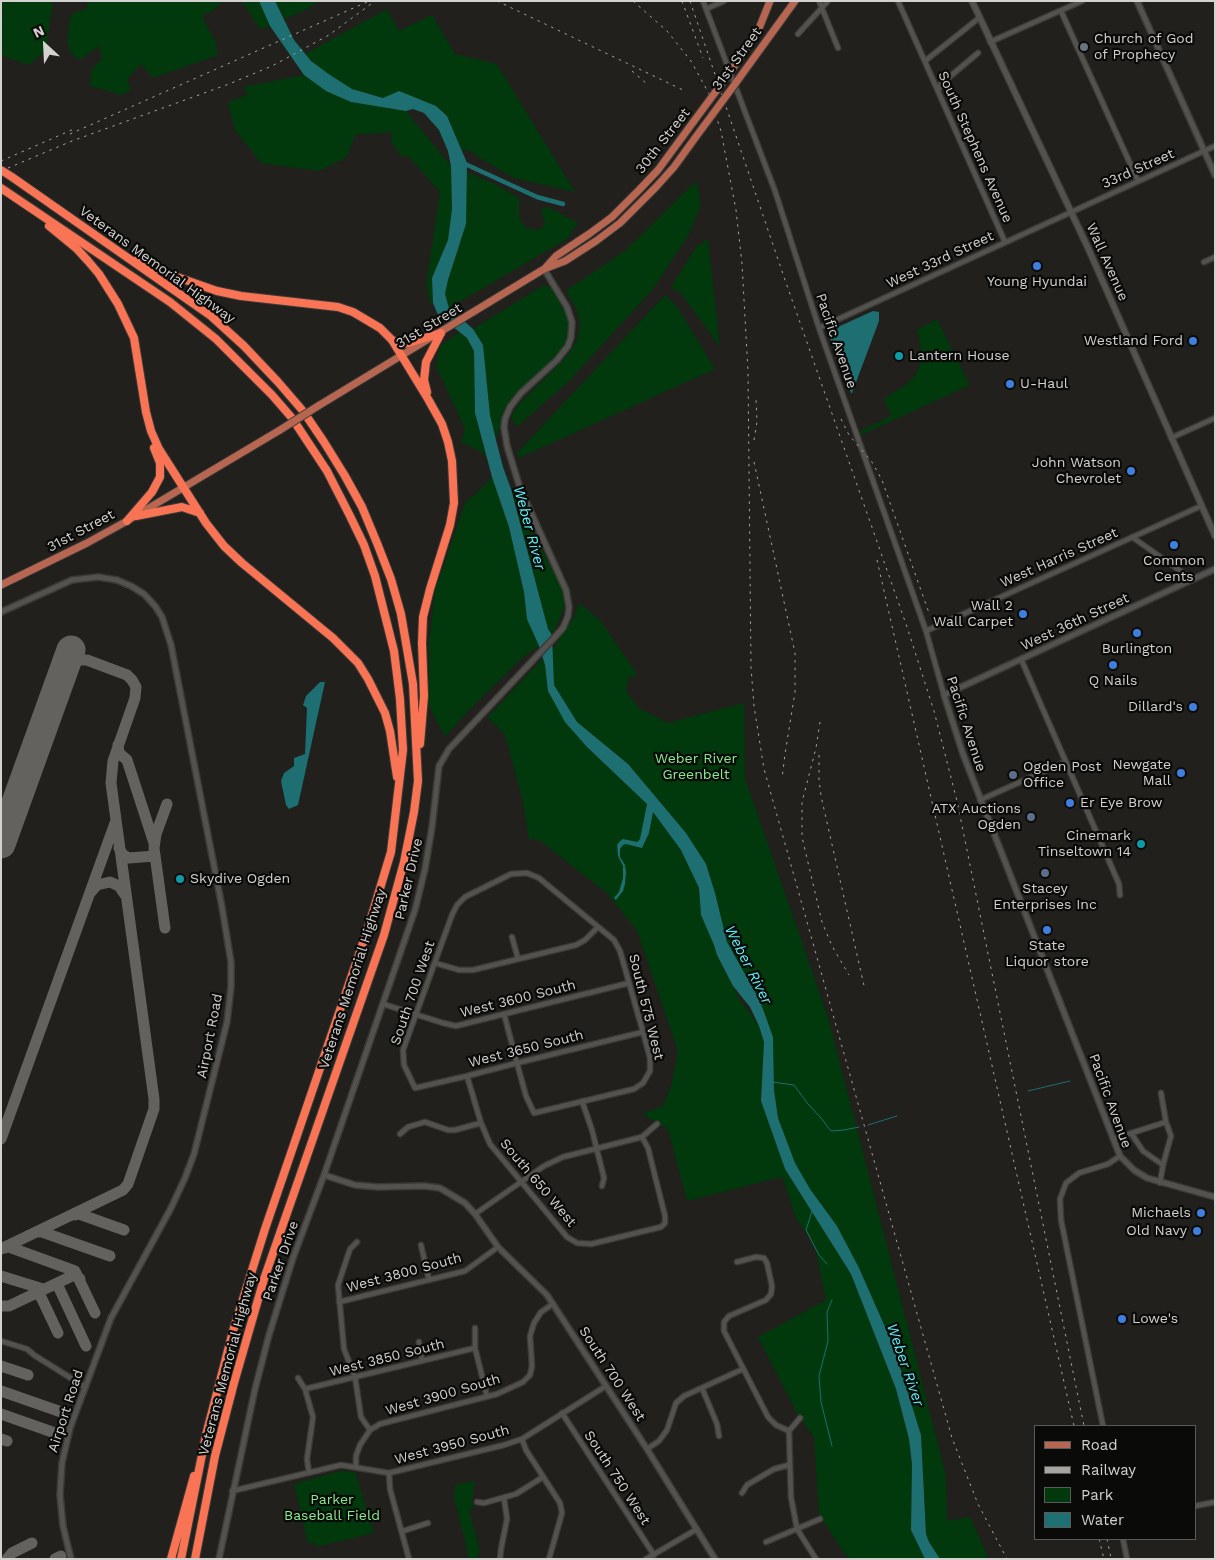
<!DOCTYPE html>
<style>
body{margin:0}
#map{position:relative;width:1216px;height:1560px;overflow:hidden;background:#21201c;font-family:"Work Sans",sans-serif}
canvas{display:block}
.frame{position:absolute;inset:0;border:2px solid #d3d2d0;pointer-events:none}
.legend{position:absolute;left:1034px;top:1425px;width:162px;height:115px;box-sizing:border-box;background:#0a0a08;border:1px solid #5a5a58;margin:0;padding:6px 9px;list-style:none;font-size:15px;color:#d3d2d0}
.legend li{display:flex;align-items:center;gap:10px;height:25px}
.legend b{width:25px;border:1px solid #5a5a58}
.north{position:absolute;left:20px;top:20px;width:50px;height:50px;-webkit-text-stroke:4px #0a0a08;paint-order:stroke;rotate:335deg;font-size:14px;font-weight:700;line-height:20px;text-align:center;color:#d3d2d0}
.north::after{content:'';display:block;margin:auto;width:18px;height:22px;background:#d3d2d0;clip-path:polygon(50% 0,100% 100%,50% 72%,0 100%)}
</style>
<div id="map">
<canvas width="1216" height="1560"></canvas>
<div class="frame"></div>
<ul class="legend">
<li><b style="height:6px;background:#b76652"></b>Road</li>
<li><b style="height:6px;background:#a6a5a2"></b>Railway</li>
<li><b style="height:14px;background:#01380c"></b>Park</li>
<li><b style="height:14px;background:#1d6f72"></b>Water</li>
</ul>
<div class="north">N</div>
</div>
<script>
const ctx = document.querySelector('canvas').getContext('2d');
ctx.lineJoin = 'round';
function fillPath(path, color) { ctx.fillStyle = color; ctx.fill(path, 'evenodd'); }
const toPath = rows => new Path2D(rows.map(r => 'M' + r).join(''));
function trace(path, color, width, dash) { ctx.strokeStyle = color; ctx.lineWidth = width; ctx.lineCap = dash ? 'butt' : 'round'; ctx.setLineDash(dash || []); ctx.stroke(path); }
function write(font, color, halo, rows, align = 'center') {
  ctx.font = font + ' "Work Sans",sans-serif'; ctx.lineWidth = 4.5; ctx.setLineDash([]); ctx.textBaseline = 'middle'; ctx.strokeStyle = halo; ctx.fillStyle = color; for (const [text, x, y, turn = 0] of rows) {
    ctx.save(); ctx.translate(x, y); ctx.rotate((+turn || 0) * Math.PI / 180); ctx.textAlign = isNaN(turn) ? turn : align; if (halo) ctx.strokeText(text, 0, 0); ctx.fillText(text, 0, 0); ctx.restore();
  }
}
const green = toPath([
 [1,1,53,1,46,50,29,65,1,55],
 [87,1,224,1,210,13,203,13,204,21,215,40,218,55,153,78,141,64,127,79,131,90,122,95,90,86,92,69,102,59,99,46,81,59,75,58,70,51,67,41,70,18,74,12,83,11,88,5],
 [242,1,259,1,270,26,260,29],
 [275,1,318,1,309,8,285,19],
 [387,9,399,31,432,15,455,54,497,64,575,192,514,178,478,157,471,151,461,149,447,116,352,89,321,70,305,54],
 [304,75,326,91,375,106,406,111,451,166,452,209,448,240,432,278,433,303,430,303,426,285,440,192,409,157,400,155,391,141,392,132,355,135,347,157,319,171,261,163,235,130,228,102,247,95,244,87],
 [466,172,493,183,519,198,519,217,526,228,539,230,545,224,541,209,548,207,578,223,567,239,449,308,445,294,448,280,466,224],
 [697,181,701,205,689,234,653,289,571,379,517,427,511,416,519,404,567,356,577,340,580,326,577,310,566,291,625,251,691,186],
 [708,239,720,347,680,292,671,288,696,247],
 [544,285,555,290,565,307,571,325,569,336,562,350,513,396,504,409,496,440,490,415,483,346,473,329],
 [665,295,676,305,715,369,519,458,517,453],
 [937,319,970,385,861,435,860,431,891,416,885,402,885,398,907,384,917,373,922,354,917,330],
 [459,332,467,338,474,351,475,413,486,458,480,451,461,442,465,429,436,366,440,346],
 [492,477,509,527,524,592,527,619,539,646,522,658,469,710,445,737,429,706,429,645,435,591,466,501,475,495],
 [511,489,559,583,565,599,563,612,552,635,548,629],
 [579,603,600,620,638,675,629,677,626,691,639,708,667,723,744,703,745,778,828,1017,946,1475,947,1521,970,1517,989,1559,940,1559,929,1542,926,1534,921,1435,893,1345,859,1268,837,1226,810,1189,795,1163,778,1118,774,1090,773,1037,751,987,727,942,715,893,706,864,686,833,628,764,577,722,554,685,552,650,573,619],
 [542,659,545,665,548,691,587,747,647,804,681,850,699,888,701,915,714,945,717,955,740,1000,759,1026,764,1042,761,1101,785,1169,851,1274,896,1389,909,1440,912,1464,911,1530,925,1559,850,1559,844,1553,819,1514,814,1437,798,1415,758,1337,826,1300,816,1252,810,1238,796,1218,782,1177,687,1201,668,1129,642,1114,663,1106,671,1086,678,1051,637,931,608,894,539,840,529,839,522,798,505,735,488,717],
 [340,1471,355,1472,374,1533,316,1547,314,1542,308,1544,294,1484],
 [475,1481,472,1503,474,1508,469,1511,480,1550,476,1559,468,1559,465,1540,454,1499,455,1485]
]);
const water = toPath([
 [259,1,275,1,294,40,311,61,330,75,352,89,383,98,399,91,436,106,447,116,467,163,466,224,448,280,445,294,449,308,473,329,483,345,490,415,496,440,503,467,511,489,548,629,552,635,554,685,577,722,628,764,686,833,706,864,715,893,727,942,760,1001,773,1037,774,1090,778,1118,795,1163,810,1189,837,1226,859,1268,893,1345,921,1435,926,1534,929,1542,940,1559,925,1559,911,1530,912,1464,909,1439,896,1389,851,1274,785,1169,761,1101,764,1042,759,1026,750,1007,733,986,717,955,714,945,701,915,699,888,681,850,653,812,649,833,642,848,626,844,623,845,620,849,620,857,625,865,626,872,625,884,623,891,616,900,614,898,619,892,623,878,623,866,618,856,617,845,620,841,623,839,637,842,640,839,647,804,587,747,565,722,548,691,545,665,539,646,527,619,524,592,509,527,492,477,475,413,474,351,467,338,438,315,433,303,432,278,448,240,452,209,451,166,448,151,439,130,424,113,413,109,406,111,351,102,326,91,304,75,270,26],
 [873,311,879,312,879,321,852,393,851,393,829,335,829,331],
 [320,682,325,682,298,805,289,809,286,805,281,781,284,773,294,766,294,758,305,754,307,708,303,705,306,696]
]);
const stream = toPath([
 [772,1082,794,1085,808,1104,821,1118,831,1131,844,1130,859,1127],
 [1028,1091,1070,1081],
 [868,1125,897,1116],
 [812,1211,806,1230,819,1255,827,1264],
 [832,1446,821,1402,819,1376,828,1341,827,1312,832,1300]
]);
const canal = toPath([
 [463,163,537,197,563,204]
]);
const taxiway = toPath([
 [118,745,119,753,127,760,154,843],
 [119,848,123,855,129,858,155,856],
 [91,892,97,885,110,882,119,886,125,895],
 [165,928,154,848,156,834,167,804],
 [1,1139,115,823],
 [75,1215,79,1214,124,1230],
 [38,1232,42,1232,110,1256],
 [5,1248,9,1247,75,1271,95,1313],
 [1,1249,123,1190,128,1184,154,1109,154,1099,111,783,113,761,135,698,136,687,132,680,127,675,87,660,80,660,73,662,63,673],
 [1,1276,43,1289],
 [51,1286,55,1285,59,1288,86,1346],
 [33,1294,37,1294,41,1297,58,1333],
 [1,1306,9,1306,72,1276,77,1276,80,1279],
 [1,1366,28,1375],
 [1,1391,64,1413],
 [1,1414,55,1433],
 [1,1439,7,1441],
 [7,1559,12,1553,32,1543],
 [55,1559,61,1556]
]);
const runway = toPath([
 [1,844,71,650]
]);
const minor = toPath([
 [703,1,775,191,819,328,926,631,944,695],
 [819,1,838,48],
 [898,1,1005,242],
 [706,9,724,1],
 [1061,11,1138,181],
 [798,34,828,1],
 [990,42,1082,1],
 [925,61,979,18],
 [938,91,941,84,978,53],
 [1204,262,1215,257],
 [819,328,1215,146],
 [1171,438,1215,418],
 [1132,537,1192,579],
 [926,631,1201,506],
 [1021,659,1119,884,1120,895],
 [980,800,1065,762],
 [512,937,518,959],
 [435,963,459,970,473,970,576,945,585,940,598,927],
 [383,1004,443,1023,456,1026,629,983],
 [504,1014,517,1063,526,1096,534,1113,634,1089,643,1083,650,1071,650,1058,643,1032,620,951,614,940,539,878,527,873,511,874,465,897,457,905,452,915,403,1050,404,1065,415,1088,467,1076,517,1063,643,1032],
 [467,1076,481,1123,490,1144,567,1237,577,1243,591,1244,661,1227,665,1223,665,1216,648,1148,642,1137],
 [1161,1093,1166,1122],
 [582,1101,592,1130,604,1178,602,1186],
 [400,1134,408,1127,425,1122,448,1130,455,1130,481,1123],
 [1113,1139,1166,1122,1171,1136,1163,1165,1143,1151,1131,1133],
 [1160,1183,1163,1165],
 [475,1214,544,1166,563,1157,642,1137,657,1124],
 [421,1245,429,1280],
 [737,1262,756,1257,764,1258,767,1263,772,1286,771,1294,766,1300,729,1316,724,1322,724,1331,768,1417,776,1425,789,1431],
 [339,1302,465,1271,498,1247],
 [475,1328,475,1348,487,1396],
 [1,1341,27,1349,34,1355,85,1387],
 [419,1342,422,1361],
 [298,1378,305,1389,313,1417,307,1459,309,1473],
 [702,1388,717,1424,719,1436],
 [305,1389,475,1348],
 [562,1413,654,1555],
 [800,1418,789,1431,791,1497,797,1529,816,1559],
 [1103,1426,1061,1220,1060,1199,1066,1183,1079,1173,1108,1164,1120,1156],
 [370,1430,380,1424,497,1394,523,1382,530,1375,532,1366,530,1336,534,1323,541,1312,553,1304],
 [522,1439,526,1450,560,1503,562,1513,549,1559],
 [647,1449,659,1441,667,1430,676,1403,684,1396,743,1369],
 [356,1467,356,1456,360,1445,370,1430,361,1417,355,1377,344,1349,338,1285,350,1249,357,1242],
 [389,1473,390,1489,409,1559],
 [232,1491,341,1465,389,1473,504,1445,522,1439,606,1386],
 [742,1493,747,1485,774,1469,789,1465],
 [477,1502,484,1503,516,1494,543,1477],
 [1195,1506,1215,1502],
 [403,1531,428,1523],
 [1123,1539,1127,1559],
 [766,1542,820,1519],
 [500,1559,501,1549,507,1519,504,1498],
 [646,1559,697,1529]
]);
const tertiary = toPath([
 [1137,1,1215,175],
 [1215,569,944,695,963,754,1120,1156,1134,1170,1147,1178,1215,1197],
 [1,612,72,580,98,577,117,580,131,586,144,594,155,606,162,617,171,645,222,907,231,962,231,987,227,1022,194,1154,185,1178,171,1208,111,1318,70,1428,62,1463,60,1495,63,1526,71,1559],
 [324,1175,355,1185,378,1187,424,1186,440,1188,465,1203,475,1214,498,1247,547,1295,647,1449,715,1559],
 [219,1559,255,1389,269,1335,293,1258,324,1175,415,910,425,869,432,827,439,766,449,749,554,638,563,628,568,616,569,607,566,590,520,488,507,446,504,427,505,419,510,407,521,393,557,360,568,346,571,337,572,322,567,307,544,269]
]);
const secondary = toPath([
 [972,1,1088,248,1215,536]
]);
const primary = toPath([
 [731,71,760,26,770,1],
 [735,84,795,1],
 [546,267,556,256,589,234,612,217,639,190,658,170,694,121],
 [318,406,544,269,565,261,596,241,620,223,656,187,674,167,695,138],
 [1,585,87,543,127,521,280,430]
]);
const motorway = toPath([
 [12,177,211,316,244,346,278,382,303,411,324,442,345,476,362,507,377,543,391,579,401,614,413,684,418,781,414,812,404,862,384,935,264,1279,234,1383,215,1456,195,1559],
 [1,188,170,302,216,339,272,395,292,418,327,471,350,516,364,545,375,576,394,651,400,699,403,750,391,852,368,928,265,1229,233,1331,206,1435,181,1559],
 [49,226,77,249,88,261,99,274,118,304,134,338,146,412,151,431,159,449,206,523,224,546,242,563,333,638,358,663,368,679,385,713,390,731,397,777],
 [137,260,177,277,217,291,241,296,338,307,353,312,380,328,392,340,428,399,442,424,448,442,452,461,454,503,450,525,430,589,423,617,422,643,424,696,420,744],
 [392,340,405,344,441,333],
 [427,392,424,380,426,362,441,333],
 [136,516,182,507,200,513],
 [127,521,152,492,160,477,160,463,154,448],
 [171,1559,194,1476]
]);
const rail = toPath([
 [497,1,685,91],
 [633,1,667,31,691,61,708,92,721,131,736,210,742,264,748,371,751,667,754,706,764,769,952,1438,978,1504,1007,1559],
 [682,1,703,58],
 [690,1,784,277,907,627,934,711,957,801,1084,1426],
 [632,71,647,84],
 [70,134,367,2],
 [1,161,74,129],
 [1,171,72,141,229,84,272,66,329,35,375,1],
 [841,419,849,435,872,462,882,480,929,613],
 [754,440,757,422,756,398],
 [754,462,795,653,795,692,785,754,782,779],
 [877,560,1074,1426],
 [820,722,816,748,802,802,802,837,822,922,832,946,849,975],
 [819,755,819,779,821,796,865,990],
 [1099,1539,1104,1559],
 [1107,1539,1111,1558]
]);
const primaryBridge = toPath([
 [694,121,731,71],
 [695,138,735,84],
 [280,430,318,406]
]);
const motorwayBridge = toPath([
 [1,170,12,177]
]);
const markers = [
 [1084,47,5,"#6b7280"],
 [1037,266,5,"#3f7fe0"],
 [1193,341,5,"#3f7fe0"],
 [899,356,5,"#0f9aa8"],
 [1010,384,5,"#3f7fe0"],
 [1131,471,5,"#3f7fe0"],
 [1174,545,5,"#3f7fe0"],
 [1023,614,5,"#3f7fe0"],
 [1137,633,5,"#3f7fe0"],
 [1113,665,5,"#3f7fe0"],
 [1193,707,5,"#3f7fe0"],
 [1181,773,5,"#3f7fe0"],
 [1013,775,5,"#5c6f8a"],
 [1070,803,5,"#3f7fe0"],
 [1031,817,5,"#5c6f8a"],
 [1141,844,5,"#0f9aa8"],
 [1045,873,5,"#5c6f8a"],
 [180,879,5,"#0f9aa8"],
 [1047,930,5,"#3f7fe0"],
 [1201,1213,5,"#3f7fe0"],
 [1197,1231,5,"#3f7fe0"],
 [1122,1319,5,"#3f7fe0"]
];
const poiNames = [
 ["Church of God",1094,39,"left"],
 ["of Prophecy",1094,55,"left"],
 ["Young Hyundai",1037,282,"center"],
 ["Westland Ford",1183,341],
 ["Lantern House",909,356,"left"],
 ["U-Haul",1020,384,"left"],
 ["John Watson",1121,463],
 ["Chevrolet",1121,479],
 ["Common",1174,561,"center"],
 ["Cents",1174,577,"center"],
 ["Wall 2",1013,606],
 ["Wall Carpet",1013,622],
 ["Burlington",1137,649,"center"],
 ["Q Nails",1113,681,"center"],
 ["Dillard's",1183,707],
 ["Newgate",1171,765],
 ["Mall",1171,781],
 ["Ogden Post",1023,767,"left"],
 ["Office",1023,783,"left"],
 ["Er Eye Brow",1080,803,"left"],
 ["ATX Auctions",1021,809],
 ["Ogden",1021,825],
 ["Cinemark",1131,836],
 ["Tinseltown 14",1131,852],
 ["Skydive Ogden",190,879,"left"],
 ["Stacey",1045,889,"center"],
 ["Enterprises Inc",1045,905,"center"],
 ["State",1047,946,"center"],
 ["Liquor store",1047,962,"center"],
 ["Michaels",1191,1213],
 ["Old Navy",1187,1231],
 ["Lowe's",1132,1319,"left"]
];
const streetNames = [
 ["31st Street",737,59,-54],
 ["30th Street",663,141,-52],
 ["South Stephens Avenue",975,147,66],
 ["33rd Street",1138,169,-24],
 ["West 33rd Street",940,260,-25],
 ["Wall Avenue",1107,262,66],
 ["Veterans Memorial Highway",157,265,36],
 ["31st Street",429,326,-31],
 ["Pacific Avenue",836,341,71],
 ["31st Street",81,531,-28],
 ["West Harris Street",1059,558,-24],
 ["West 36th Street",1075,622,-25],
 ["Pacific Avenue",966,724,72],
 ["Parker Drive",409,879,-77],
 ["Veterans Memorial Highway",353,979,-72],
 ["South 700 West",413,993,-71],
 ["West 3600 South",518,999,-14],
 ["South 575 West",646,1007,76],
 ["Airport Road",210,1036,-79],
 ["West 3650 South",526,1049,-14],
 ["Pacific Avenue",1110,1101,70],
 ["South 650 West",538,1183,50],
 ["Parker Drive",281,1261,-71],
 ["West 3800 South",404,1273,-15],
 ["West 3850 South",387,1358,-14],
 ["Veterans Memorial Highway",228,1364,-75],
 ["South 700 West",612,1374,57],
 ["West 3900 South",443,1395,-16],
 ["Airport Road",66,1411,-72],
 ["West 3950 South",452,1445,-15],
 ["South 750 West",617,1478,57]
];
const parkNames = [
 ["Weber River",696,759],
 ["Greenbelt",696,775],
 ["Parker",332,1500],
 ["Baseball Field",332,1516]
];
const waterNames = [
 ["Weber River",529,528,75],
 ["Weber River",748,965,63],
 ["Weber River",905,1365,71]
];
fillPath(green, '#01380c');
fillPath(water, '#1d6f72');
trace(stream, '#1d6f72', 1);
trace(canal, '#1d6f72', 4.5);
trace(taxiway, '#64625f', 11);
trace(runway, '#64625f', 29);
trace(minor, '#3b3a37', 7);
trace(tertiary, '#3b3a37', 8);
trace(secondary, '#3b3a37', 8);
trace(primary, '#3b3a37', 9);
trace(motorway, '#3b3a37', 10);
trace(minor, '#53524e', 4.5);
trace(tertiary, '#53524e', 5);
trace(secondary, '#53524e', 5.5);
trace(primary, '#b76652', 7);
trace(motorway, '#f97454', 8);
trace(rail, '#a6a5a2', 1, [2.5, 5]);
trace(primaryBridge, '#3b3a37', 9, []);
trace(motorwayBridge, '#3b3a37', 10, []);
trace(primaryBridge, '#b76652', 7);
trace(motorwayBridge, '#f97454', 8);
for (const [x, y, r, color] of markers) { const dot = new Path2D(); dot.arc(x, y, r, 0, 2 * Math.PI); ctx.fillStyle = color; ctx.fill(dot); trace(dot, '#0a0a08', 2); }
write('14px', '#d3d2d0', '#0a0a08', poiNames, 'right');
write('14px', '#d3d2d0', '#0a0a08', streetNames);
write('14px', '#89eb90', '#0a0a08', parkNames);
write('italic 15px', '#5aeef4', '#0a0a08', waterNames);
</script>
